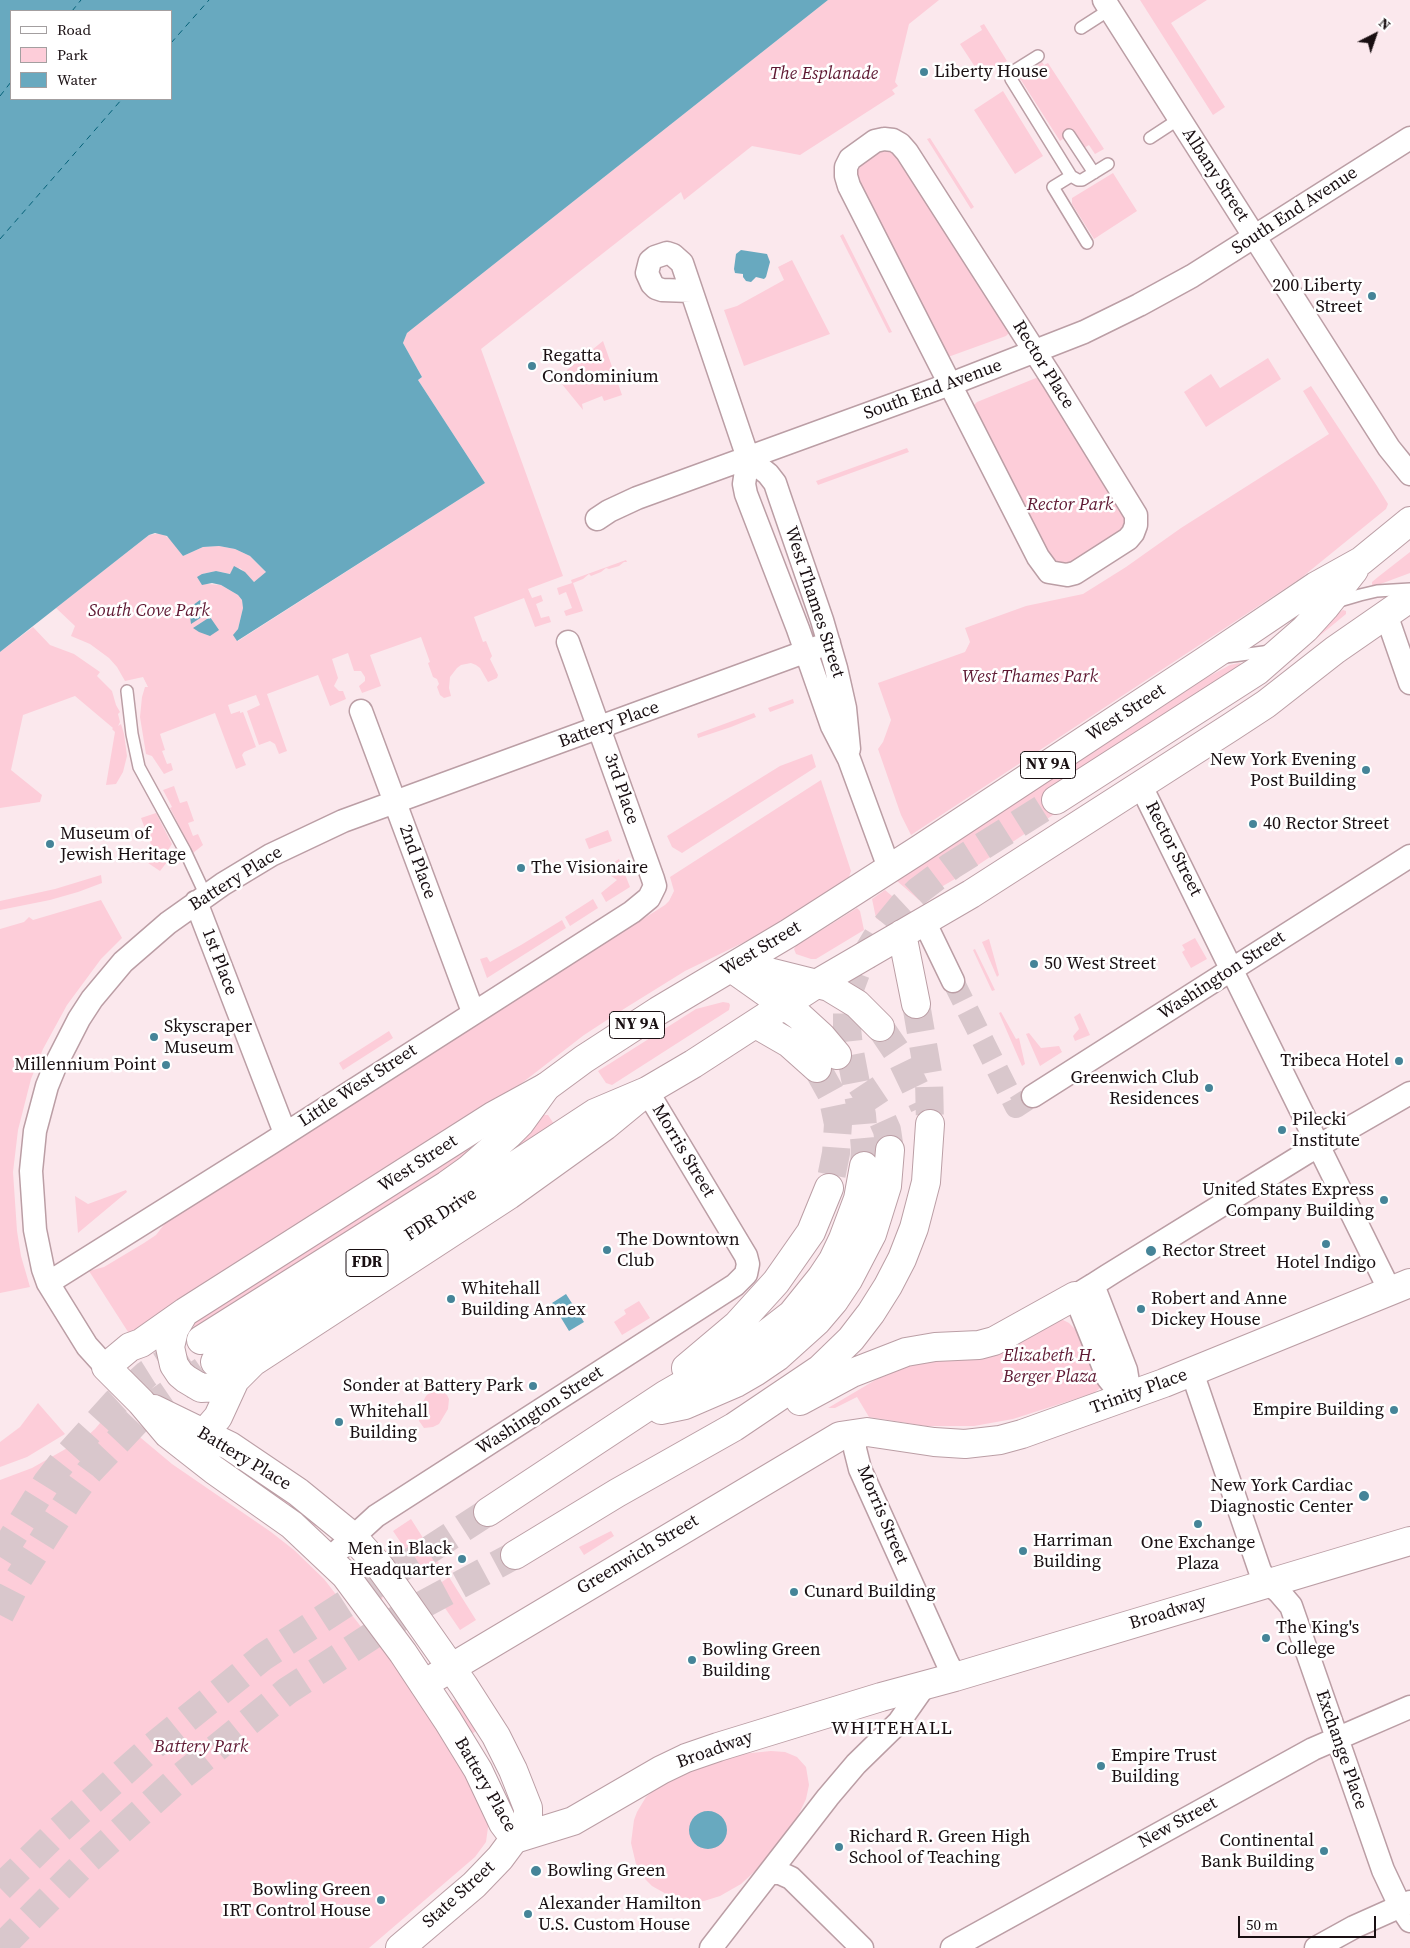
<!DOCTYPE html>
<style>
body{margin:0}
#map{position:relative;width:1410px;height:1948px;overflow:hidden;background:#fbe8ed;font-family:"Source Serif 4",serif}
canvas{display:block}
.legend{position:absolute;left:10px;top:10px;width:162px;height:90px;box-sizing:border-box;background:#fff;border:1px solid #a39fa0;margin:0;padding:6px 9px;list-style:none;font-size:15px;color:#190f12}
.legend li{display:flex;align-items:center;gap:10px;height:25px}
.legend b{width:25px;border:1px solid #a39fa0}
.north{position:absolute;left:1350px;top:10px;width:50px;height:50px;-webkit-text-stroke:4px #fff;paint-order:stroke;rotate:41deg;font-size:14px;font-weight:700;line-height:20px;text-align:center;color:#190f12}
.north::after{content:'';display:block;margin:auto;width:18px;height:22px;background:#190f12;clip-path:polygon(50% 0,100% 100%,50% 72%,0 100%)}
.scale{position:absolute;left:1238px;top:1916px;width:138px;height:22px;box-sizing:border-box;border:2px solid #190f12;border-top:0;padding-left:6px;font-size:15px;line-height:18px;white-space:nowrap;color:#190f12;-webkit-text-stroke:4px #fff;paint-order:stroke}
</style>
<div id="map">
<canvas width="1410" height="1948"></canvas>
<ul class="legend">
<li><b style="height:6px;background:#fff"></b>Road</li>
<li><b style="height:14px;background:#fdcdd9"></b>Park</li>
<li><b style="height:14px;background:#68a9bf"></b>Water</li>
</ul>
<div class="north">N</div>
<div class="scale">50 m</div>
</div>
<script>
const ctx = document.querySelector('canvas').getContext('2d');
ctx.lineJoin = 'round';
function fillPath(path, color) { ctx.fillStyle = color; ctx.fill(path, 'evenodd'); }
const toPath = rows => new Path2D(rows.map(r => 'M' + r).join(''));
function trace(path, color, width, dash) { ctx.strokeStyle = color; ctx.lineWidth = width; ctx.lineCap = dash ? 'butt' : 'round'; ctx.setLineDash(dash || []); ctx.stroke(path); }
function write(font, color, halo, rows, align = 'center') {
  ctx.font = font + ' "Source Serif 4",serif'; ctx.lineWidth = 5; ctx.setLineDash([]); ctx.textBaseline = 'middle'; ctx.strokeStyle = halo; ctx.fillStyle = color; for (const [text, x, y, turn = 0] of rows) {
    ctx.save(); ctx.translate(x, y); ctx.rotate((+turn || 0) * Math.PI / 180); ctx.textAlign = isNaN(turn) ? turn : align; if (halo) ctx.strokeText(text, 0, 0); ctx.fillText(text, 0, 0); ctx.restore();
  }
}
const green = toPath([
 [828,0,939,0,909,24,895,82,898,86,892,90,895,94,800,155,752,146,684,200,681,192,481,349,563,576,528,589,532,598,541,595,543,601,536,604,541,618,549,616,551,622,535,627,524,598,474,617,483,642,486,641,492,656,490,659,498,675,497,678,488,682,480,668,476,665,471,663,461,665,457,668,450,677,449,688,451,696,444,698,440,695,437,687,439,684,437,679,433,677,428,663,430,662,421,637,370,655,381,686,362,693,359,686,365,681,365,677,361,671,354,671,348,653,332,659,338,678,334,686,339,691,343,691,346,699,330,706,318,675,267,694,287,751,279,754,275,744,270,741,259,745,247,711,260,705,256,695,228,705,231,714,240,711,240,713,243,712,256,747,244,752,242,755,246,765,236,769,215,713,160,734,165,750,162,751,167,764,171,763,173,770,164,774,152,756,146,754,140,717,142,697,145,687,148,687,143,677,125,681,117,667,109,658,90,644,71,636,75,626,56,608,149,535,161,533,172,540,183,556,203,547,219,546,235,549,250,556,267,573,254,582,240,568,231,574,216,571,202,574,207,584,221,585,238,595,242,600,243,608,238,629,234,635,238,641,485,483,418,380,422,377,403,343,407,333],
 [1140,0,1207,0,1171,23,1225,107,1213,115],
 [984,24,1007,61,982,75,979,73,960,44,982,30,980,26],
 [1042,62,1044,65,1048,63,1104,149,1095,154,1089,145,1084,148,1073,132,1060,141,1019,77],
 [1003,91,1043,156,1015,174,974,110],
 [930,138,974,207,971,209,927,139],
 [880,149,893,149,1010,332,1006,336,948,357,854,174,855,169],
 [1113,173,1137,211,1094,239,1072,204,1072,198],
 [843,234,892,332,889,333,840,236],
 [792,260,830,334,744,366,724,310,737,306,784,280,778,267],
 [603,341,622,395,604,401,602,396,582,404,583,410,557,378],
 [1268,358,1281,379,1206,427,1184,392,1211,374,1220,388],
 [1036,378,1039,379,1127,512,1124,529,1069,564,1054,565,972,407,977,402],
 [1311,386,1377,486,1388,504,1386,509,1301,578,911,835,901,815,878,749,883,742,891,720,878,683,965,652,970,642,965,628,1026,606,1083,594,1126,567,1181,528,1329,434,1303,391],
 [907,448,909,452,818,485,816,481],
 [1410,552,1410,573,1375,586,1372,585,1372,582,1378,577],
 [626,560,627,562,624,562,619,566,609,569,606,568,601,572,591,576,589,574,583,579,573,583,583,611,566,616,564,611,572,608,566,592,559,595,557,588,572,583,571,580],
 [1343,610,1346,611,1346,614,1295,656,1336,615],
 [33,627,50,645,74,654,100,672,97,676,112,691,116,705,120,712,118,714,120,722,118,726,121,724,124,734,127,756,123,772,116,784,106,785,115,732,112,729,113,728,75,696,23,715,11,770,42,795,40,802,0,808,0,652],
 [1239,663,1243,664,1062,809,972,869,919,900,897,881,1206,678,1230,665],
 [793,699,794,703,770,712,768,708],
 [754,713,756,717,731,727,698,738,697,734],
 [812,754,816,767,682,853,672,847,667,836,780,766],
 [821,780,851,871,849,877,761,934,685,971,627,1007,584,1035,509,1093,130,1335,89,1271,104,1267,144,1243,156,1235,166,1222,665,905,669,901,674,891,670,877],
 [174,786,180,803,187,801,194,821,188,823,193,836,198,834,203,845,193,853,170,808,172,807,163,790],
 [156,813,172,844,168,850,171,857,160,871,148,863,150,862,150,860,156,858,141,818],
 [608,830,612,841,589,849,585,839],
 [619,859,630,887,606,902,601,893,617,880,607,873,598,872],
 [101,875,102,883,78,892,50,900,0,910,0,901,55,889],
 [885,890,906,908,880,921,876,918,872,899],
 [593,899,598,908,570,926,565,917],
 [101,900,122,938,101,959,67,1005,43,1049,31,1079,18,1130,13,1172,17,1231,21,1256,30,1287,0,1293,0,929,24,922,29,917,33,920],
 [857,908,860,911,864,930,816,959,811,959,796,954,794,949,796,946],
 [562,920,566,928,487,978,480,959,487,957,490,962,521,945],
 [1195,938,1207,959,1191,968,1182,952,1185,950,1182,945],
 [989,939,999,975,997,977,982,942],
 [975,949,995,990,992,991,973,950],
 [723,1002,729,1003,730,1005,729,1010,612,1085,606,1083,598,1071,696,1009],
 [1001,1012,1016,1039,1019,1038,1025,1064,1022,1066,999,1013],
 [1080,1013,1090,1035,1075,1041,1073,1036,1079,1029,1074,1017],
 [389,1031,393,1038,343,1070,339,1063],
 [1029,1033,1041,1048,1059,1046,1062,1052,1040,1066,1026,1034],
 [543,1115,548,1115,554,1124,509,1157,504,1151],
 [469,1147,472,1153,196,1329,192,1324,192,1320],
 [126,1190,127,1192,78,1233,75,1196,88,1204],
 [639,1301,650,1318,622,1335,614,1322,626,1314,624,1310],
 [1061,1319,1069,1323,1077,1331,1099,1382,1100,1388,1094,1393,1013,1419,974,1426,926,1426,869,1417,857,1397,835,1408,828,1408,899,1366],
 [439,1389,447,1395,449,1399,448,1409,439,1424,433,1427,424,1428,419,1421,419,1409,426,1396,430,1392],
 [38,1403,65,1434,27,1457,0,1467,0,1442,20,1427],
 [116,1404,123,1422,129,1428,172,1464,271,1532,294,1550,324,1579,362,1628,378,1637,451,1744,489,1820,486,1842,475,1857,369,1948,0,1948,0,1480,32,1468,85,1438,95,1429],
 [230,1459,319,1522,312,1530,224,1466],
 [411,1519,439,1563,422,1574,393,1531],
 [611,1531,614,1536,584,1555,579,1547],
 [360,1563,384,1594,382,1599,379,1599,354,1570],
 [449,1577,476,1620,460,1630,432,1589],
 [456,1699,476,1731,469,1736,448,1704],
 [771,1751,785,1752,797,1757,806,1767,809,1785,806,1799,797,1818,765,1862,741,1884,720,1896,704,1901,686,1902,677,1900,652,1886,646,1880,636,1864,631,1843,634,1820,637,1812,646,1797,668,1778,732,1755]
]);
const water = toPath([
 [0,0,828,0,407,333,403,343,422,377,418,380,485,483,237,641,233,635,238,629,243,608,242,600,238,595,221,585,212,583,202,585,197,577,202,574,216,571,230,574,234,566,245,572,254,582,266,572,250,556,235,549,219,546,203,547,183,556,167,536,155,533,149,535,0,652],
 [11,11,171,11,171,99,11,99],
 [741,250,767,254,770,262,766,277,764,279,756,277,751,282,746,281,743,277,743,274,735,273,734,269,736,254],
 [200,600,208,613,191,624,189,608],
 [210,617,219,630,210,636,199,632,193,628],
 [566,1294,584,1322,569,1331,552,1303],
 '689 1830a19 19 0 1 1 38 0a19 19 0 1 1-38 0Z'
]);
const ferry = toPath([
 [72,11,81,0],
 [171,43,209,0],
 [0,96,11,82],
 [0,239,122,99]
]);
const streetTunnel = toPath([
 [953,981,1016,1107,1033,1096]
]);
const highwayTunnel = toPath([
 [916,1004,929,1079,930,1124],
 [880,1027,901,1058,924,1106],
 [817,1068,832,1095,838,1124,836,1153,829,1188],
 [861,1085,879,1112,887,1130,890,1150],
 [864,1166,865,1149,862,1115,849,1047,847,1028,847,1008,851,986,857,970,878,935,903,905,918,891,951,866,1056,800],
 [0,1557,47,1482,68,1455,116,1402,147,1374,201,1340],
 [0,1615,19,1578,46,1535,70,1498,89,1472,150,1407,215,1362],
 [0,1888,57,1832,152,1747,263,1657,488,1512],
 [0,1948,86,1862,178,1779,287,1691,407,1613,515,1555]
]);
const lane = toPath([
 [1081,28,1109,10],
 [1038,56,1014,71,1011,79,1071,176,1078,180,1082,180,1108,164],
 [1069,135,1094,173],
 [1150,138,1179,119],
 [1071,176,1053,187,1087,243],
 [1336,602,1360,595,1377,591,1410,589],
 [1225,657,1271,651],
 [127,691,132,734,139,767,185,851,206,896]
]);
const street = toPath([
 [1104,0,1329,354,1389,448,1410,474],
 [884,139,893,140,900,144,907,152,1053,380,1136,515,1136,525,1133,533,1128,539,1075,573,1067,575,1049,572,1038,557,849,186,846,176,846,167,850,159,875,141,884,139],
 [691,291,662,290,656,288,652,284,647,273,650,261,655,257,667,253,673,255,682,263,748,458,744,484,746,494,798,629,832,726,849,759,889,868],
 [748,458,768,474,775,483,779,495,822,620,836,668,845,708,849,749],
 [597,519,609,511,637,498,961,380,1084,332,1139,305,1192,276,1410,138],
 [1386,614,1410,683],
 [361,711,473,1012],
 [1140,784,1390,1291],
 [196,902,285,1133],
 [924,921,953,981],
 [1033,1096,1410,856],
 [48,1283,271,1143,632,912,649,898,655,886,653,879,568,642],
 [1093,1285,1126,1370,1129,1388,1127,1397,1119,1392,1108,1378,1075,1296,1093,1285,1107,1276,1115,1271,1306,1153,1410,1093],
 [106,1367,87,1346,48,1283,43,1269,35,1230,31,1171,35,1131,47,1086,56,1064,79,1019,92,999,123,962,168,923,223,884,271,855,343,821,829,643],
 [1192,1372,1260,1571,1268,1583,1279,1592,1291,1606,1383,1870,1400,1906,1410,1921],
 [855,1433,855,1449,860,1469,947,1662,955,1677],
 [329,1559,376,1516,735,1285,746,1274,748,1264,746,1256,647,1091],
 [771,1873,780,1873,791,1878,862,1948],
 [711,1948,828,1797,856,1764,899,1722,925,1685],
 [952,1948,1313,1749,1410,1707],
 [1316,1948,1354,1927,1410,1902]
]);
const secondary = toPath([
 [424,1684,840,1436,867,1432,934,1442,965,1444,1000,1440,1022,1434,1164,1383,1410,1283],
 [515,1839,573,1821,661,1770,686,1758,718,1747,881,1697,955,1677,1410,1541]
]);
const primary = toPath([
 [184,1313,174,1330,170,1347,174,1365,180,1374,186,1379,201,1388,219,1387,235,1380],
 [154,1409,230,1446,298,1492,352,1536,380,1567,396,1589,464,1686,496,1736,513,1770,528,1808,528,1817,523,1827,500,1858,474,1885,400,1948],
 [193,1446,218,1417,235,1380,253,1362,509,1195,605,1126,639,1098],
 [515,1839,503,1823,478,1770,448,1721,403,1653,345,1575,292,1525,214,1470,168,1434,141,1402,106,1367,130,1347,141,1343,185,1312,493,1116,546,1087]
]);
const highway = toPath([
 [1056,800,1257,671,1305,629,1325,607,1354,570],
 [902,934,916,1004],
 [732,968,765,971,829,987,857,1004,880,1027],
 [733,969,798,1015,821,1036,837,1055],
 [756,1024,789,1043,817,1068],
 [201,1340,447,1185,468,1170,508,1135,520,1123,546,1087,584,1059,658,1011,789,933,920,849,1205,661,1316,586,1361,561,1410,521],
 [215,1362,595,1113,647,1091,693,1064,818,983,971,894,1231,727,1266,704,1335,650,1410,598],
 [686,1368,737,1325,776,1282,811,1232,829,1188],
 [800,1401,852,1373,906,1352,935,1347,979,1345,994,1341,1075,1296],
 [661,1410,685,1405,736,1383,755,1372,777,1357,817,1321,834,1301,848,1280,872,1234,887,1186,890,1150],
 [488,1512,665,1395,752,1345,792,1314,821,1278,833,1260,843,1239,858,1199,864,1166],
 [515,1555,617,1493,734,1427,820,1369,851,1339,871,1313,888,1286,902,1259,914,1228,926,1182,930,1124]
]);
const markers = [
 [924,72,5,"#458498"],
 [1372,296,5,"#458498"],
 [532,366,5,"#458498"],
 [1366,770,5,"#458498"],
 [1253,824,5,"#458498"],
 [50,844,5,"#458498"],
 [521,868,5,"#458498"],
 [1034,964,5,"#458498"],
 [154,1037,5,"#458498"],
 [1399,1061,5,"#458498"],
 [166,1065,5,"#458498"],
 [1209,1088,5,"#458498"],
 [1282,1130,5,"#458498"],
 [1384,1200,5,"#458498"],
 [1326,1244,5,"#458498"],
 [607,1250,5,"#458498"],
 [1151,1251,6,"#458498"],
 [451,1299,5,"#458498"],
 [1141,1309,5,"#458498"],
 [533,1386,5,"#458498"],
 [1394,1410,5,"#458498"],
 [339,1422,5,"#458498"],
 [1364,1496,6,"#458498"],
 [1198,1524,5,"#458498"],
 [1023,1551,5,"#458498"],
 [462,1559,5,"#458498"],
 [794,1592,5,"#458498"],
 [1266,1638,5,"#458498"],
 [692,1660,5,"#458498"],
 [1101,1766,5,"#458498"],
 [839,1847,5,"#458498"],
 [1324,1851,5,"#458498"],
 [536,1871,6,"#458498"],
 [381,1900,5,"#458498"],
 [528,1914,5,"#458498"]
];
const shields = [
 [1048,765,55],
 [637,1025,55],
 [367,1263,42]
];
const shieldNames = [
 ["NY 9A",1048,765],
 ["NY 9A",637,1025],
 ["FDR",367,1263]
];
const poiNames = [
 ["Liberty House",934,72],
 ["200 Liberty",1362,286,"right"],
 ["Street",1362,307,"right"],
 ["Regatta",542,356],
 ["Condominium",542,377],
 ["New York Evening",1356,760,"right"],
 ["Post Building",1356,781,"right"],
 ["40 Rector Street",1263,824],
 ["Museum of",60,834],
 ["Jewish Heritage",60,855],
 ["The Visionaire",531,868],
 ["50 West Street",1044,964],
 ["Skyscraper",164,1027],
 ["Museum",164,1048],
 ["Tribeca Hotel",1389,1061,"right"],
 ["Millennium Point",156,1065,"right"],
 ["Greenwich Club",1199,1078,"right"],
 ["Residences",1199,1099,"right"],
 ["Pilecki",1292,1120],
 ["Institute",1292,1141],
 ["United States Express",1374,1190,"right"],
 ["Company Building",1374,1211,"right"],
 ["The Downtown",617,1240],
 ["Club",617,1261],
 ["Rector Street",1162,1251],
 ["Hotel Indigo",1326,1263,"center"],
 ["Whitehall",461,1289],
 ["Building Annex",461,1310],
 ["Robert and Anne",1151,1299],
 ["Dickey House",1151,1320],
 ["Sonder at Battery Park",523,1386,"right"],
 ["Empire Building",1384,1410,"right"],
 ["Whitehall",349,1412],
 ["Building",349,1433],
 ["New York Cardiac",1353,1486,"right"],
 ["Diagnostic Center",1353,1507,"right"],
 ["Harriman",1033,1541],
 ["Building",1033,1562],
 ["One Exchange",1198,1543,"center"],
 ["Plaza",1198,1564,"center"],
 ["Men in Black",452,1549,"right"],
 ["Headquarter",452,1570,"right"],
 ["Cunard Building",804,1592],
 ["The King's",1276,1628],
 ["College",1276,1649],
 ["Bowling Green",702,1650],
 ["Building",702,1671],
 ["Empire Trust",1111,1756],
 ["Building",1111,1777],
 ["Richard R. Green High",849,1837],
 ["School of Teaching",849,1858],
 ["Continental",1314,1841,"right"],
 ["Bank Building",1314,1862,"right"],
 ["Bowling Green",547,1871],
 ["Bowling Green",371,1890,"right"],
 ["IRT Control House",371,1911,"right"],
 ["Alexander Hamilton",538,1904],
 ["U.S. Custom House",538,1925]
];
const parkNames = [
 ["The Esplanade",824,74],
 ["Rector Park",1070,505],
 ["South Cove Park",149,611],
 ["West Thames Park",1030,677],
 ["Elizabeth H.",1050,1356],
 ["Berger Plaza",1050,1377],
 ["Battery Park",201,1747]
];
const streetNames = [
 ["Albany Street",1215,175,57],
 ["South End Avenue",1295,211,-33],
 ["Rector Place",1043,365,58],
 ["South End Avenue",933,390,-20],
 ["West Thames Street",814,602,72],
 ["West Street",1126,713,-33],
 ["Battery Place",609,725,-20],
 ["3rd Place",621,789,71],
 ["Rector Street",1173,849,63],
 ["2nd Place",417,862,70],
 ["Battery Place",236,879,-32],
 ["West Street",761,949,-31],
 ["1st Place",219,962,69],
 ["Washington Street",1222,976,-33],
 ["Little West Street",358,1086,-33],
 ["Morris Street",683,1151,59],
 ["West Street",418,1164,-33],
 ["FDR Drive",441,1215,-33],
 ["Trinity Place",1139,1392,-20],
 ["Washington Street",540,1411,-33],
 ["Battery Place",244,1459,31],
 ["Morris Street",882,1515,67],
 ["Greenwich Street",638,1555,-31],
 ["Broadway",1168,1613,-17],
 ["Broadway",715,1750,-20],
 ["Exchange Place",1341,1750,71],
 ["Battery Place",485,1785,60],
 ["New Street",1178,1823,-29],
 ["State Street",459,1895,-42]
];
const neighbourhoodNames = [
 ["WHITEHALL",892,1729]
];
fillPath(green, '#fdcdd9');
fillPath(water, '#68a9bf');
trace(ferry, '#056178', 1, [6, 5]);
trace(streetTunnel, '#d9c7cc', 22, [22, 11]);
trace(highwayTunnel, '#d9c7cc', 28, [28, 14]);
trace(lane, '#bb9ea5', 14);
trace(street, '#bb9ea5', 25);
trace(secondary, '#bb9ea5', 30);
trace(primary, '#bb9ea5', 30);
trace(highway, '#bb9ea5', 30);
trace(lane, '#fff', 11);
trace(street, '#fff', 22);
trace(secondary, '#fff', 28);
trace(primary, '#fff', 28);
trace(highway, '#fff', 28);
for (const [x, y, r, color] of markers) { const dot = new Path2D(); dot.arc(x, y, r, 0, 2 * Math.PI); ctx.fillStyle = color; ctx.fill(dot); trace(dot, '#fff', 2); }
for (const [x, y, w] of shields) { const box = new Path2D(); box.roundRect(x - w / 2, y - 13.5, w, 27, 4); ctx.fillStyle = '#fff'; ctx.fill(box); trace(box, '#190f12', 1); }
write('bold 16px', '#190f12', null, shieldNames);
write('18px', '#190f12', '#fff', poiNames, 'left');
write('italic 18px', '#5e1832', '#fff', parkNames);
write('18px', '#190f12', '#fff', streetNames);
ctx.letterSpacing = '1px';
write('19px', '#190f12', '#fff', neighbourhoodNames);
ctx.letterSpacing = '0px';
</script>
